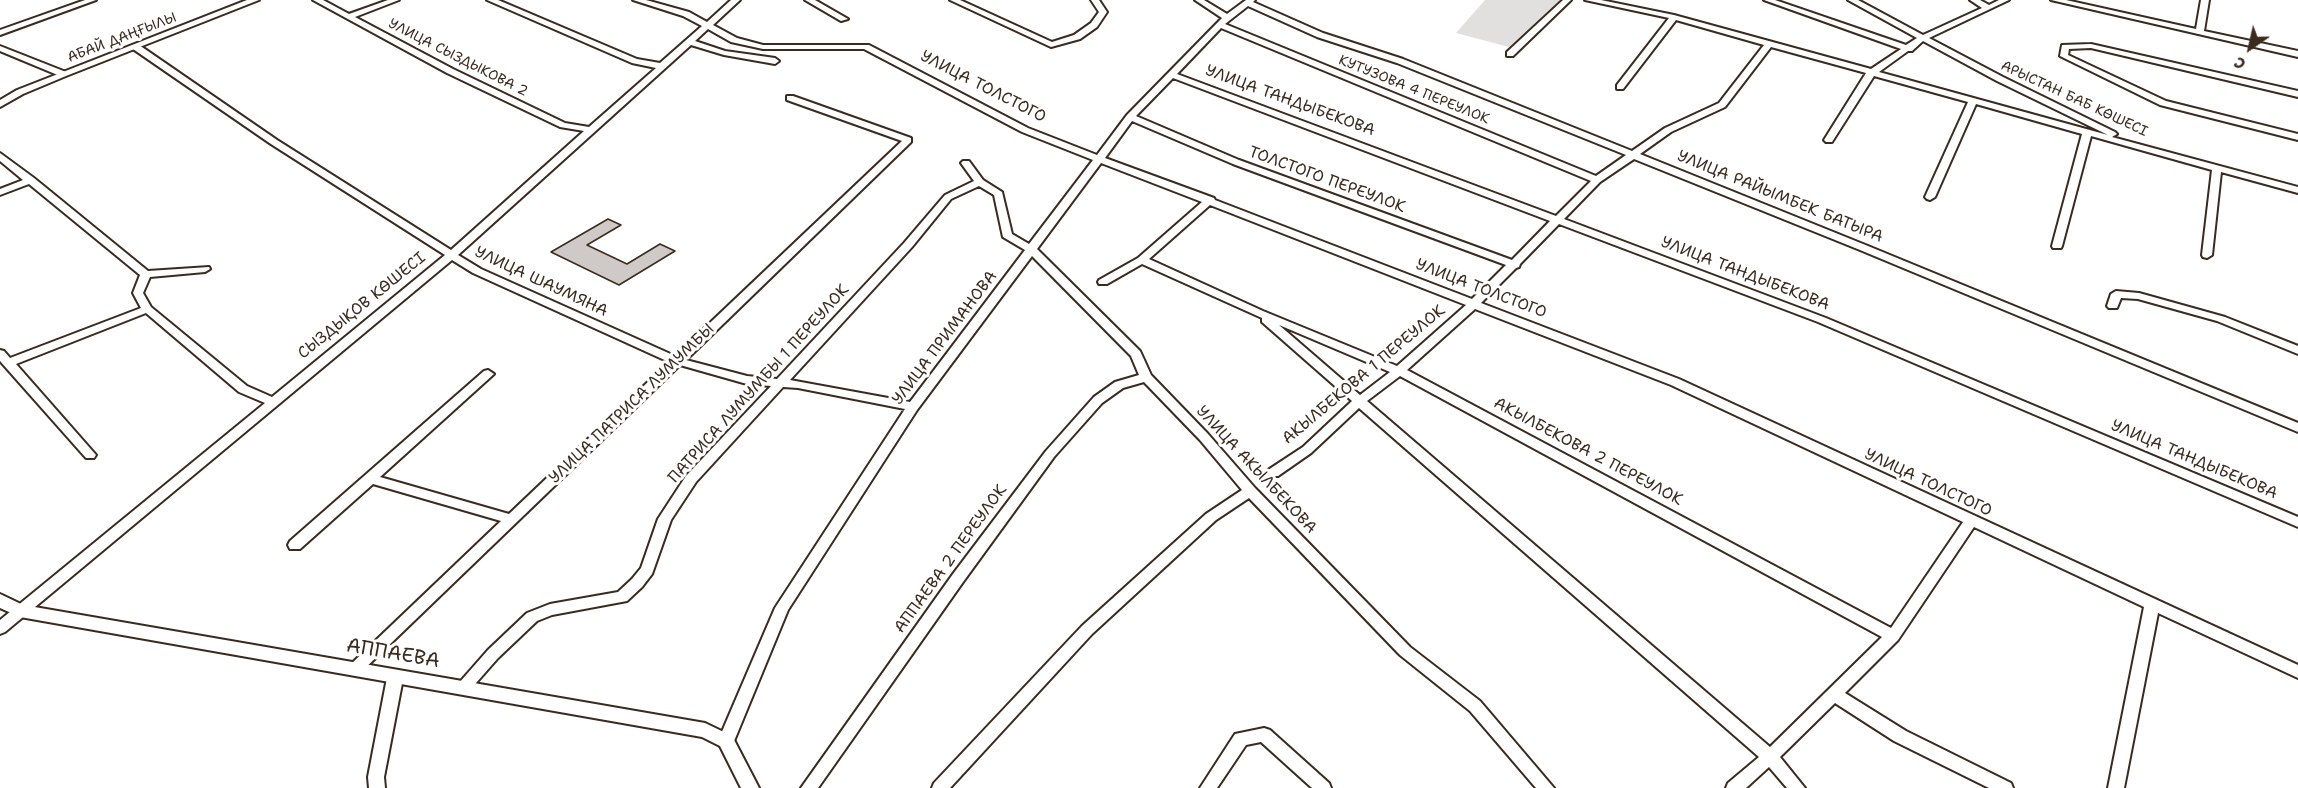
<!DOCTYPE html>
<meta charset="utf-8">
<style>
body{margin:0}
#map{position:relative;width:2298px;height:788px;overflow:hidden;background:#fff;font-family:"Shantell Sans",sans-serif}
canvas{display:block}
.north{position:absolute;left:2220px;top:18px;width:60px;height:60px;-webkit-text-stroke:4px #fff;paint-order:stroke;rotate:214deg;font-size:16px;font-weight:700;line-height:24px;text-align:center;color:#3b2a1e}
.north::after{content:'';display:block;margin:auto;width:21px;height:27px;background:#3b2a1e;clip-path:polygon(50% 0,100% 100%,50% 72%,0 100%)}
</style>
<div id="map">
<canvas width="2298" height="788"></canvas>
<div class="north">С</div>
</div>
<script>
const ctx = document.querySelector('canvas').getContext('2d');
ctx.lineJoin = 'round';
function fillPath(path, color) { ctx.fillStyle = color; ctx.fill(path, 'evenodd'); }
const toPath = rows => new Path2D(rows.map(r => 'M' + r).join(''));
function trace(path, color, width, dash) { ctx.strokeStyle = color; ctx.lineWidth = width; ctx.lineCap = dash ? 'butt' : 'round'; ctx.setLineDash(dash || []); ctx.stroke(path); }
function write(font, color, halo, rows, align = 'center') {
  ctx.font = font + ' "Shantell Sans",sans-serif'; ctx.lineWidth = 6; ctx.setLineDash([]); ctx.textBaseline = 'middle'; ctx.strokeStyle = halo; ctx.fillStyle = color; for (const [text, x, y, turn = 0] of rows) {
    ctx.save(); ctx.translate(x, y); ctx.rotate((+turn || 0) * Math.PI / 180); ctx.textAlign = isNaN(turn) ? turn : align; if (halo) ctx.strokeText(text, 0, 0); ctx.fillText(text, 0, 0); ctx.restore();
  }
}
const green = toPath([
 [1485,0,1560,0,1509,47,1456,33]
]);
const building = toPath([
 [608,219,621,225,587,245,627,264,660,244,675,251,619,285,551,252,608,219]
]);
const minor = toPath([
 [85,0,96,0,0,35,0,30,85,0],
 [313,0,323,0,349,14,388,0,399,0,355,17,453,69,565,123,589,127,656,68,632,63,487,0,498,0,637,59,660,63,702,26,683,16,633,0,646,0,689,12,707,22,731,0,740,0,713,25,737,38,763,45,869,45,1028,128,1097,155,1127,115,1222,18,1195,0,1204,0,1227,14,1246,0,1255,0,1253,2,1323,33,1403,59,1632,151,1665,128,1719,103,1764,45,1676,20,1623,89,1617,89,1617,85,1669,18,1585,0,1601,0,1674,15,1871,69,1901,49,1764,0,1775,0,1906,45,1917,38,1848,0,1858,0,1923,35,1982,8,1970,0,1980,0,1989,5,1999,0,2009,0,1929,38,2003,77,2115,132,2117,134,2112,137,2298,187,2298,193,2221,172,2212,255,2207,258,2203,257,2202,255,2212,170,2091,136,2062,246,2061,248,2053,248,2052,246,2082,134,1976,104,1935,197,1930,200,1927,199,1925,197,1968,102,1874,76,1832,142,1826,142,1824,140,1866,73,1771,47,1725,107,1671,132,1640,154,1868,246,2298,423,2298,432,1860,250,1634,159,1600,182,1564,219,1826,318,2298,517,2298,527,1818,322,1559,224,1520,264,1519,267,1516,268,1481,303,1679,379,2298,665,2298,678,2158,613,2124,788,2108,788,2144,607,1974,527,1898,640,1845,693,1906,731,2011,783,2013,788,1989,788,1894,741,1835,703,1780,757,1805,788,1787,788,1769,767,1746,788,1726,788,1728,783,1759,757,1359,408,1311,453,1278,476,1268,476,1267,473,1268,470,1303,447,1352,401,1262,322,1262,318,1142,264,1107,284,1099,284,1098,282,1099,280,1138,258,1202,202,1101,163,1037,249,1140,351,1151,375,1208,434,1255,488,1410,647,1480,701,1554,788,1536,788,1470,711,1400,655,1249,498,1216,520,1092,634,950,788,932,788,934,783,1082,626,1206,514,1242,490,1200,440,1144,382,1123,388,1102,403,1054,457,963,582,818,788,801,788,953,574,1046,451,1094,397,1115,382,1139,375,1131,356,1032,256,917,410,788,610,732,746,726,748,720,746,718,741,775,608,905,409,798,388,783,387,696,482,671,520,652,574,642,587,627,601,552,615,537,621,498,658,469,691,464,693,459,691,456,687,459,683,488,650,527,613,550,604,618,592,632,579,641,568,658,519,686,476,771,386,747,384,680,365,360,673,355,675,350,673,348,669,350,665,501,521,373,484,300,549,290,549,288,545,290,541,484,371,488,370,494,374,380,477,509,514,669,362,473,273,452,260,5,632,0,634,0,620,265,403,239,392,146,313,16,364,96,455,94,458,86,458,0,361,0,350,4,351,10,358,141,308,133,293,140,275,29,184,0,195,0,189,23,180,0,161,0,153,34,178,148,271,209,267,210,269,205,272,150,277,143,293,151,307,247,386,272,397,445,255,271,144,133,49,133,45,139,45,277,140,451,250,584,131,560,127,447,73,313,0],
 [1248,6,1317,37,1397,63,1626,155,1596,176,1225,24,1248,6],
 [1221,28,1591,181,1556,216,1177,74,1221,28],
 [708,29,731,42,763,49,864,49,1022,132,1093,160,1029,244,1012,234,1002,192,983,180,969,161,963,161,961,163,974,181,945,195,904,243,777,379,747,376,686,360,911,142,911,138,793,96,787,96,787,100,902,141,675,356,481,269,458,255,691,45,724,55,775,64,779,61,775,58,725,51,695,41,708,29],
 [1923,41,1997,81,2108,135,1879,72,1908,51,1912,51,1923,41],
 [1173,78,1550,221,1512,260,1239,160,1136,116,1173,78],
 [1132,121,1233,164,1506,265,1472,299,1215,200,1214,198,1105,158,1132,121],
 [979,186,994,195,1003,237,1025,250,910,402,790,380,912,247,951,199,979,186],
 [1210,205,1466,305,1397,366,1263,311,1149,259,1210,205],
 [1475,309,1671,385,1963,522,1891,628,1407,370,1475,309],
 [1279,325,1390,372,1360,395,1279,325],
 [1400,376,1882,637,1770,747,1367,401,1400,376],
 [805,0,815,0,848,19,841,21,805,0],
 [950,0,960,0,1052,42,1074,35,1091,23,1099,12,1091,0,1099,0,1107,12,1097,27,1080,39,1051,47,950,0],
 [1563,0,1571,0,1513,56,1507,56,1507,52,1563,0],
 [2051,0,2066,0,2196,29,2201,0,2209,0,2204,31,2298,51,2298,57,2051,0],
 [2091,44,2298,91,2298,97,2091,48,2069,49,2068,55,2166,101,2298,134,2298,140,2160,105,2060,56,2062,45,2091,44],
 [0,46,66,72,67,74,60,76,0,51,0,46],
 [2116,291,2139,293,2225,317,2298,346,2298,354,2217,321,2138,299,2121,298,2117,308,2109,308,2107,306,2111,294,2116,291],
 [395,672,400,674,403,678,384,777,385,788,369,788,368,777,387,678,390,674,395,672],
 [1264,728,1270,730,1329,783,1331,788,1312,788,1261,742,1246,745,1217,788,1200,788,1235,734,1264,728]
]);
const tertiary = toPath([
 [247,0,259,0,66,76,23,94,0,107,0,100,17,90,247,0],
 [0,594,23,605,705,723,732,736,759,788,741,788,720,746,702,737,20,617,0,608,0,594]
]);
const farStreetnames = [
 ["АБАЙ ДАҢҒЫЛЫ",122,38,-21],
 ["УЛИЦА СЫЗДЫКОВА 2",458,58,27],
 ["КУТУЗОВА 4 ПЕРЕУЛОК",1414,90,22],
 ["АРЫСТАН БАБ КӨШЕСІ",2074,99,25]
];
const streetNames = [
 ["УЛИЦА ТОЛСТОГО",983,87,27],
 ["УЛИЦА ТАНДЫБЕКОВА",1290,101,20],
 ["ТОЛСТОГО ПЕРЕУЛОК",1327,180,20],
 ["УЛИЦА РАЙЫМБЕК БАТЫРА",1780,197,22],
 ["УЛИЦА ТАНДЫБЕКОВА",1745,274,21],
 ["УЛИЦА ШАУМЯНА",541,282,25],
 ["УЛИЦА ТОЛСТОГО",1481,289,21],
 ["СЫЗДЫҚОВ КӨШЕСІ",362,306,-39],
 ["УЛИЦА ПРИМАНОВА",945,338,-53],
 ["АКЫЛБЕКОВА 1 ПЕРЕУЛОК",1364,375,-40],
 ["ПАТРИСА ЛУМУМБЫ 1 ПЕРЕУЛОК",759,384,-48],
 ["УЛИЦА ПАТРИСА ЛУМУМБЫ",632,404,-44],
 ["АКЫЛБЕКОВА 2 ПЕРЕУЛОК",1588,452,28],
 ["УЛИЦА ТАНДЫБЕКОВА",2194,460,23],
 ["УЛИЦА АКЫЛБЕКОВА",1256,470,47],
 ["УЛИЦА ТОЛСТОГО",1928,483,25],
 ["АППАЕВА 2 ПЕРЕУЛОК",951,559,-54]
];
const nearStreetnames = [
 ["АППАЕВА",393,654,10]
];
fillPath(green, '#e2e0de');
fillPath(building, '#cfcac7');
trace(building, '#3b2a1e', 1.5);
trace(minor, '#3b2a1e', 4);
trace(tertiary, '#3b2a1e', 4);
fillPath(minor, '#fff');
fillPath(tertiary, '#fff');
write('14px', '#3b2a1e', '#fff', farStreetnames);
write('16px', '#3b2a1e', '#fff', streetNames);
write('20px', '#3b2a1e', '#fff', nearStreetnames);
</script>
